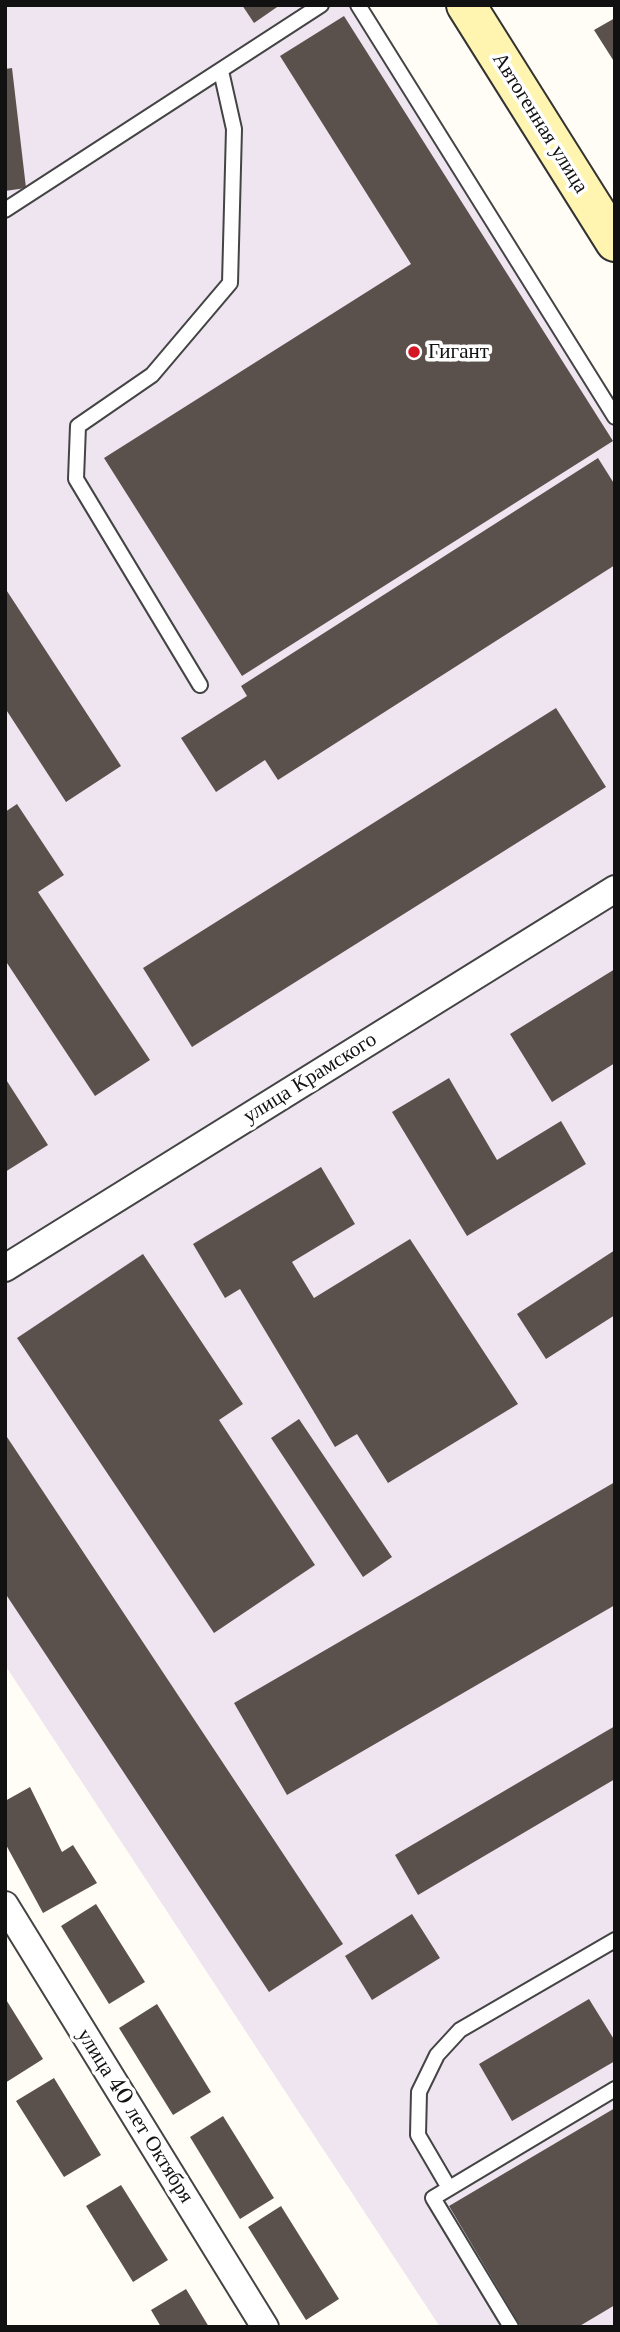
<!DOCTYPE html>
<meta charset="utf-8">
<style>
body{margin:0}
#map{position:relative;width:620px;height:2332px;overflow:hidden;background:#fffdf5;font-family:"Libre Baskerville",serif}
canvas{display:block}
.frame{position:absolute;inset:0;border:7px solid #111;pointer-events:none}
</style>
<div id="map">
<canvas width="620" height="2332"></canvas>
<div class="frame"></div>
</div>
<script>
const ctx = document.querySelector('canvas').getContext('2d');
ctx.lineJoin = 'round';
function fillPath(path, color) { ctx.fillStyle = color; ctx.fill(path, 'evenodd'); }
const toPath = rows => new Path2D(rows.map(r => 'M' + r).join(''));
function trace(path, color, width, dash) { ctx.strokeStyle = color; ctx.lineWidth = width; ctx.lineCap = dash ? 'butt' : 'round'; ctx.setLineDash(dash || []); ctx.stroke(path); }
function write(font, color, halo, rows, align = 'center') {
  ctx.font = font + ' "Libre Baskerville",serif'; ctx.lineWidth = 7; ctx.setLineDash([]); ctx.textBaseline = 'middle'; ctx.strokeStyle = halo; ctx.fillStyle = color; for (const [text, x, y, turn = 0] of rows) {
    ctx.save(); ctx.translate(x, y); ctx.rotate((+turn || 0) * Math.PI / 180); ctx.textAlign = isNaN(turn) ? turn : align; if (halo) ctx.strokeText(text, 0, 0); ctx.fillText(text, 0, 0); ctx.restore();
  }
}
const industrial = toPath([
 [5,5,348,5,615,431,615,2327,440,2327,5,1665]
]);
const building = toPath([
 [242,5,280,5,254,23],
 [344,16,613,441,242,676,104,458,411,264,280,56],
 [615,18,615,63,594,30],
 [12,68,26,188,5,191,5,69],
 [598,458,615,485,615,565,278,780,265,760,216,792,181,738,247,696,241,686],
 [5,588,121,766,66,802,5,708],
 [556,708,606,787,192,1047,143,968],
 [17,804,64,875,38,892,150,1060,95,1096,5,960,5,812],
 [615,969,615,1063,552,1102,510,1034],
 [5,1078,48,1145,5,1172],
 [449,1078,497,1160,561,1121,586,1164,467,1236,392,1112],
 [321,1167,355,1224,292,1262,314,1298,410,1239,518,1404,388,1483,357,1434,335,1447,240,1289,225,1298,193,1244],
 [615,1250,615,1315,546,1359,517,1314],
 [143,1254,243,1404,219,1420,315,1565,214,1633,17,1338],
 [299,1419,392,1557,363,1577,271,1438],
 [5,1434,343,1944,269,1992,5,1593],
 [615,1482,615,1605,287,1795,234,1703],
 [615,1726,615,1779,418,1895,395,1855],
 [30,1787,62,1852,73,1845,97,1883,43,1913,5,1843,5,1801],
 [96,1904,145,1982,109,2004,61,1926],
 [412,1914,440,1958,372,2000,345,1956],
 [5,1998,43,2059,5,2083],
 [589,1999,615,2041,615,2061,512,2121,479,2064],
 [157,2004,211,2092,173,2115,119,2028],
 [54,2078,101,2155,64,2177,16,2101],
 [615,2108,615,2305,578,2327,521,2327,449,2206],
 [223,2116,274,2198,240,2219,190,2137],
 [121,2185,168,2260,133,2282,86,2206],
 [281,2206,339,2299,306,2320,248,2227],
 [186,2289,209,2327,161,2327,151,2310]
]);
const lane = toPath([
 [358,5,615,417],
 [5,210,321,5],
 [200,685,76,479,78,426,152,375,230,283,234,129,221,71],
 [449,2188,418,2135,419,2092,437,2055,460,2030,615,1940],
 [511,2327,433,2198,615,2089]
]);
const street = toPath([
 [5,1268,615,889],
 [5,1905,265,2327]
]);
const secondary = toPath([
 [466,5,615,242]
]);
const markers = [
 [414,352,7,"#d31723"]
];
const streetNames = [
 ["Автогенная улица",540,123,58],
 ["улица Крамского",310,1078,-32],
 ["улица 40 лет Октября",135,2116,58]
];
const poiNames = [
 ["Гигант",428,352]
];
fillPath(industrial, '#eee5f0');
fillPath(building, '#5b514c');
trace(lane, '#444', 18);
trace(street, '#444', 30);
trace(secondary, '#333', 42);
trace(lane, '#fff', 14);
trace(street, '#fff', 26);
trace(secondary, '#fff5b0', 38);
for (const [x, y, r, color] of markers) { const dot = new Path2D(); dot.arc(x, y, r, 0, 2 * Math.PI); ctx.fillStyle = color; ctx.fill(dot); trace(dot, '#fff', 2.5); }
write('21px', '#111', '#fff', streetNames);
write('21px', '#111', '#fff', poiNames, 'left');
</script>
